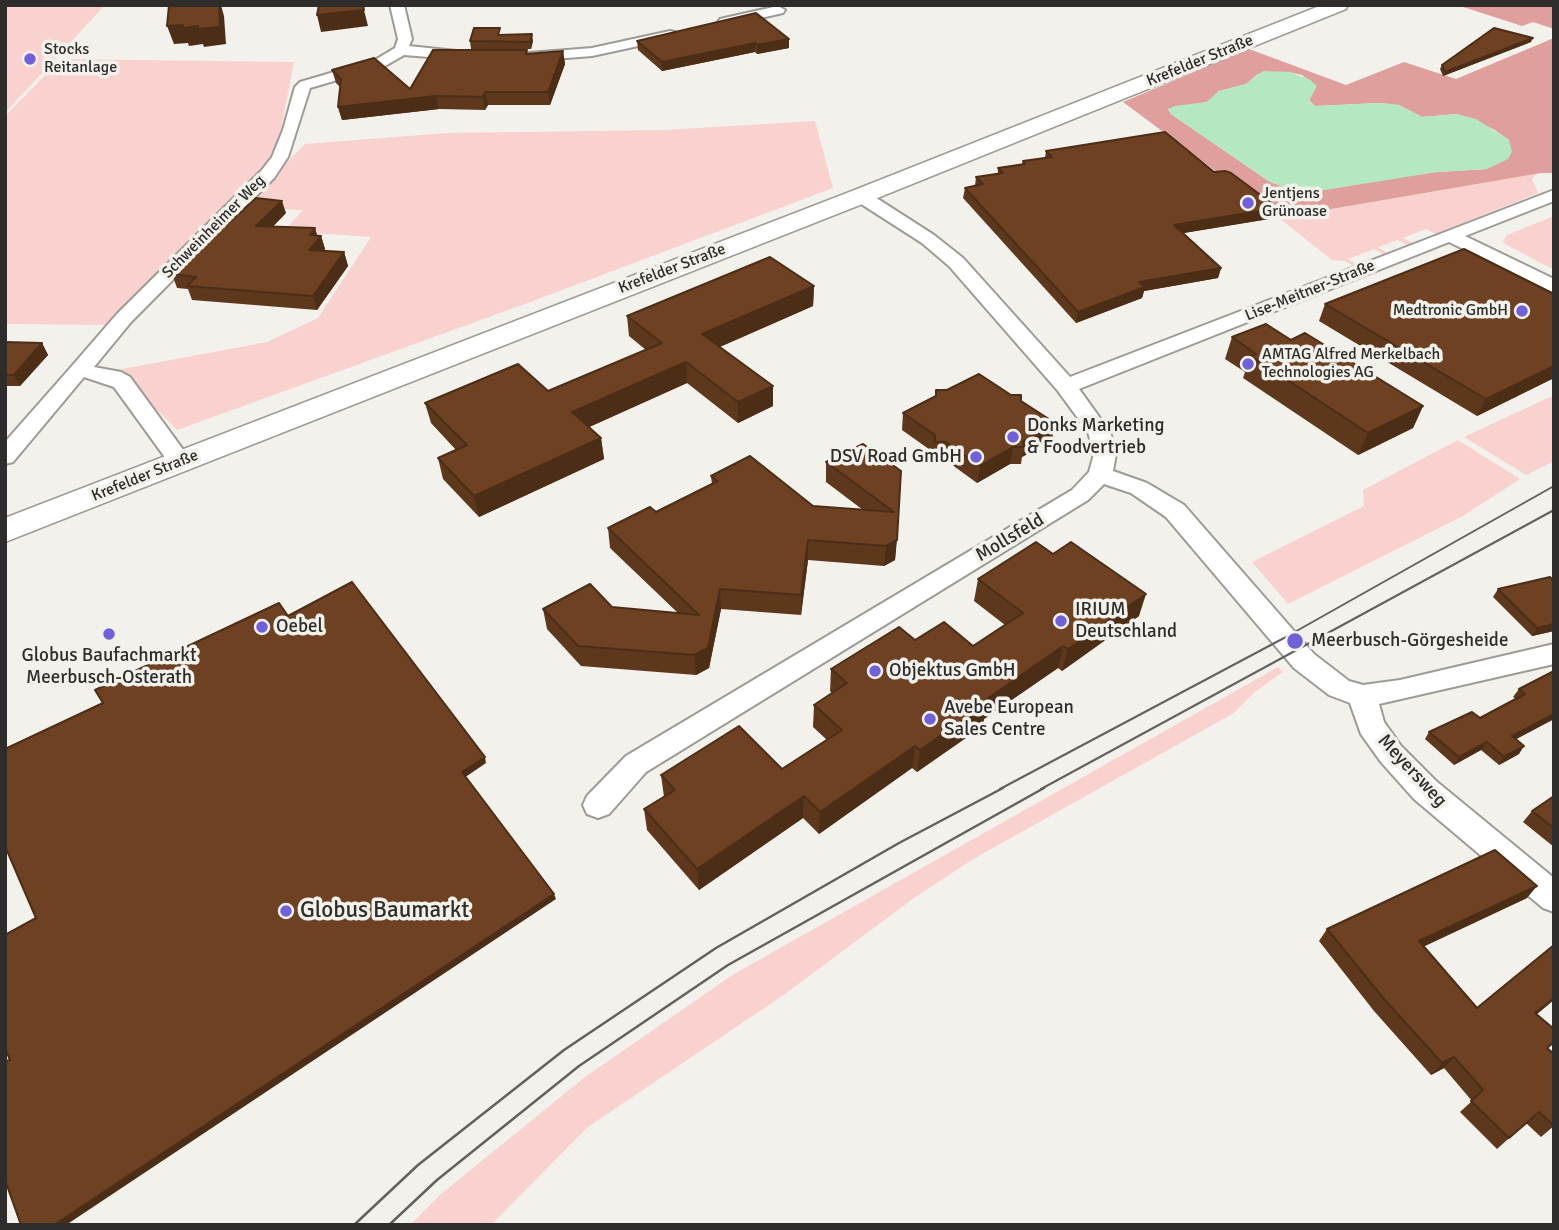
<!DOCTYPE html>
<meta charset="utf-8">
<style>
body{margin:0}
#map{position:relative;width:1559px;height:1230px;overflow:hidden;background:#f3f1ec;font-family:Signika,sans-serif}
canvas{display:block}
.frame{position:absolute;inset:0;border:7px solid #2e2d2c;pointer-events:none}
</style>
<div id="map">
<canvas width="1559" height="1230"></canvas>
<div class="frame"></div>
</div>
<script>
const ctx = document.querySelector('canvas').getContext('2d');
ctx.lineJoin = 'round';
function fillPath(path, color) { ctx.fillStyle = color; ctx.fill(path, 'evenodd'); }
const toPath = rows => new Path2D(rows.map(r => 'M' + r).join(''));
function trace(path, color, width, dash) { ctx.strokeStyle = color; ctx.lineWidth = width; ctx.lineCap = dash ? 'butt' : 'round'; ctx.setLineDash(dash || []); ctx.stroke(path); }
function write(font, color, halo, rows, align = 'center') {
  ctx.font = font + ' Signika,sans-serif'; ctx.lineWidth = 7; ctx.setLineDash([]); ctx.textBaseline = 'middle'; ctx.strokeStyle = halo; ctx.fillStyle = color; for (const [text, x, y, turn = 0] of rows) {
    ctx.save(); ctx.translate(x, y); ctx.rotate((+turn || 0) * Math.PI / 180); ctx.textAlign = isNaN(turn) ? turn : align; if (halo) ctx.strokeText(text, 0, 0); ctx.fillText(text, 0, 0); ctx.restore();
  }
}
const green = toPath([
 [5,5,105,5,5,113],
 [61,59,294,62,279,139,264,166,107,325,5,324,5,116],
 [815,121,833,188,525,304,177,430,117,370,267,342,318,318,371,237,284,231,303,210,242,208,305,144,447,133,664,130],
 [1541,173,1535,175,1532,180,1538,193,1436,234,1426,229,1403,238,1412,243,1407,245,1398,240,1378,247,1387,253,1383,254,1374,249,1348,259,1356,264,1354,266,1345,261,1332,260,1279,218],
 [1554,216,1554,270,1505,244,1503,241,1507,235],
 [1554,395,1554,461,1526,475,1464,437],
 [1458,440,1520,479,1463,516,1288,604,1252,562,1364,506,1363,490],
 [1278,667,1283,672,1256,691,1234,713,975,858,914,898,785,994,588,1127,491,1225,410,1225,441,1194,585,1077,734,974]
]);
const forest = toPath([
 [1457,5,1554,5,1554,29,1533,22,1522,26],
 [1554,38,1554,173,1541,173,1279,218,1123,102,1249,49,1346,85,1404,62,1456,79],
 [1289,72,1302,75,1316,86,1309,100,1315,106,1379,103,1399,105,1422,117,1457,114,1493,129,1509,140,1487,169,1437,172,1352,183,1338,188,1290,189,1270,182,1171,114,1168,109,1207,102,1219,91,1246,84,1258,74]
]);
const water = toPath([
 [1263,71,1289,72,1309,79,1317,86,1309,101,1315,106,1379,103,1399,105,1422,117,1457,114,1476,119,1509,140,1512,152,1508,159,1487,169,1437,172,1325,190,1290,189,1270,182,1171,114,1168,109,1175,106,1207,102,1219,91,1246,84]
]);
const minor = toPath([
 [390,5,404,5,412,39,409,46,466,52,473,56,466,60,404,55,385,66,310,88,288,157,274,178,131,322,94,367,121,372,130,377,192,462,188,467,180,469,172,467,114,387,84,377,13,462,5,464,5,442,72,366,117,314,262,170,272,157,283,130,295,87,300,82,375,60,395,48,398,39,390,5],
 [778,6,785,10,783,13,725,26,718,22,720,19,778,6],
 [670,31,675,32,675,38,592,56,529,61,522,57,529,53,592,48,670,31],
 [1554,190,1554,201,1465,236,1554,279,1554,293,1449,242,1079,389,1110,432,1116,454,1113,471,1147,483,1184,505,1314,654,1349,681,1363,685,1400,680,1554,644,1554,664,1379,704,1384,722,1401,746,1436,781,1554,878,1554,912,1543,908,1414,799,1381,762,1361,734,1350,703,1329,695,1294,668,1166,517,1131,493,1104,484,1088,500,646,772,609,814,598,818,587,814,583,805,587,796,626,756,1072,490,1089,472,1094,454,1088,432,1058,391,949,266,922,243,855,200,852,196,855,192,867,192,934,235,963,258,1070,377,1554,190]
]);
const secondary = toPath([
 [1322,5,1348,5,1346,9,870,201,5,542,5,518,852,191,1322,5]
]);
const tramFar1 = toPath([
 [1000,789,1284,638,1554,486],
 [1041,789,1554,510]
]);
const tram = toPath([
 [354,1225,418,1165,564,1050,716,948,899,843,1003,788],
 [389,1225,437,1180,579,1066,728,965,1044,788]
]);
const wall = toPath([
 [501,35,533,41,531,49,471,49,470,41],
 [789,39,789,48,757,54,755,52,662,71,638,50,637,41],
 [1531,42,1443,76,1440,69,1442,65],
 [527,50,527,54,563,51,565,64,550,105,488,105,485,110,439,109,342,120,338,107,340,87,336,83,332,70,410,89],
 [1046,151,1214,172,1278,208,1275,218,1183,233,1221,268,1218,278,1144,291,1142,298,1076,323,963,198,965,188,975,186,976,177,998,174,998,168,1022,164,1023,161,1045,158],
 [286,213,273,226,315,228,317,235,321,236,325,249,323,251,344,252,348,266,317,310,192,300,188,289,177,288,172,274],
 [814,286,813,306,720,347,773,406,738,423,687,383,589,427,601,438,604,459,479,517,443,479,438,458,456,450,431,423,425,403,548,391,646,350,629,336,627,316],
 [1554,294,1554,378,1477,416,1319,321,1325,304],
 [1232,337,1291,340,1423,406,1413,428,1358,455,1243,378,1245,372,1225,359],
 [5,342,42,343,48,355,20,386,5,386],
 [936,390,1021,401,1052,440,1022,457,1021,464,1010,464,977,483,944,459,933,459,933,452,902,430,903,413,936,396],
 [826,462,901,471,895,560,884,566,808,560,801,615,721,609,709,668,696,675,581,666,547,629,543,609,612,607,678,613,610,548,608,528,656,512,712,484,711,476,813,506,863,510,826,482],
 [978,579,1139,616,1062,671,1058,668,984,719,983,726,917,772,912,768,819,834,803,818,699,890,647,830,644,809,664,797,661,775,782,769,827,740,813,727,814,705,832,693,830,691,831,669,915,640,973,646,1005,625,974,601],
 [1554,581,1554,631,1532,636,1493,597,1498,589],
 [1554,671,1554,719,1516,739,1519,754,1499,765,1481,750,1454,765,1425,739,1429,732,1480,718,1516,699,1513,697,1519,689],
 [1554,796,1554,847,1523,822,1532,811],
 [1527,898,1423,947,1477,1008,1536,1014,1548,1048,1554,1126,1541,1137,1526,1123,1497,1149,1460,1112,1472,1101,1444,1068,1431,1075,1374,1011,1319,941,1327,929]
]);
const shadedWall = toPath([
 [219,5,221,5,224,16,226,44,204,47,203,44,189,46,188,43,174,44,167,26,183,25,198,26],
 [364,10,368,26,321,32,317,15],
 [532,34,533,41,531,49,530,42],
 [1533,38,1531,42,1443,76,1445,72],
 [789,39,789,48,757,54,757,45],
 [755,43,755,52,662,71,662,62],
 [563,51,565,64,550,105,548,92],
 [485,92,488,105,485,110,483,97],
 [436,96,439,109,342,120,338,107],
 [282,201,286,213,261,239,256,226],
 [1278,208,1275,218,1172,235,1174,225],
 [315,228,318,239,321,236,325,249,313,263,309,250,310,235],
 [344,252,348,266,317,310,313,296],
 [1221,268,1218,278,1144,291,1142,298,1076,323,1078,312,1139,282],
 [814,286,813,306,703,354,702,334],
 [42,343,48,355,20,386,14,375],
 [686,362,687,383,576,433,572,412],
 [1554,366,1554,378,1477,416,1486,399],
 [773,386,773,406,738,423,738,402],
 [1423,406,1413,428,1358,455,1368,433],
 [1055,423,1052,440,1022,457,1024,447,1023,441],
 [601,438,604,459,479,517,474,496],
 [1013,447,1010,464,977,483,980,466],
 [808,540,808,560,801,615,801,595],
 [897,540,895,560,884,566,886,546],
 [720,589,721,609,709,668,696,675,694,655],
 [1146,594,1139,616,1062,671,1068,649],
 [1554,624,1554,631,1532,636,1537,628],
 [1063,646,1058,668,984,719,983,726,917,772,920,750,984,701],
 [1554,714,1554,719,1507,744,1512,736],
 [1487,742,1481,750,1454,765,1459,757],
 [915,746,912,768,819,834,820,812],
 [1524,746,1519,754,1499,765,1504,757],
 [485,757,486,763,464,778,462,772],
 [804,796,803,818,699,890,697,869],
 [1537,886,1527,898,1409,953,1419,941],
 [554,894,556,899,66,1225,54,1225],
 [1554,998,1554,1000,1524,1025,1535,1013],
 [1454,1057,1444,1068,1431,1075,1442,1063]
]);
const building = toPath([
 [169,5,219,5,220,27,198,29,198,26,183,28,183,25,167,26,169,5],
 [319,5,363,5,364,10,317,15,319,5],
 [756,13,789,39,757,45,755,43,662,62,637,41,756,13],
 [474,28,500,28,498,35,532,34,530,42,470,41,474,28],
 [1494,28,1533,38,1445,72,1442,65,1494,28],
 [433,50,527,50,526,54,563,51,548,92,485,92,483,97,436,96,338,107,341,79,332,70,374,58,410,89,433,50],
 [1165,132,1214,172,1225,171,1231,173,1278,208,1174,225,1221,268,1139,282,1145,287,1078,312,965,188,983,184,976,177,1003,173,998,168,1025,164,1023,161,1052,157,1046,151,1165,132],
 [256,198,282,201,256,226,315,228,310,235,321,236,309,250,344,252,313,296,187,286,196,277,172,274,256,198],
 [1464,249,1554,294,1554,366,1486,399,1325,304,1464,249],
 [770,257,814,286,702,334,773,386,738,402,686,362,572,412,601,438,474,496,438,458,467,445,425,403,518,364,548,391,662,343,627,316,770,257],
 [1266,324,1291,340,1305,333,1423,406,1368,433,1251,356,1256,354,1232,337,1266,324],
 [5,342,42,343,14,375,5,375,5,342],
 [979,374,1011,395,1021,395,1021,401,1055,423,1023,441,1024,447,1013,447,980,466,946,442,935,442,935,435,903,413,936,396,936,390,947,390,979,374],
 [863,444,901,471,897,540,886,546,808,540,801,595,720,589,708,648,694,655,578,646,543,609,590,584,612,607,699,615,608,528,650,507,656,512,718,481,711,476,750,456,813,506,894,512,826,462,863,444],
 [1036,542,1053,554,1071,542,1146,594,1068,649,1063,646,984,701,987,703,920,750,915,746,820,812,804,796,697,869,644,809,675,790,661,775,739,726,782,769,842,730,814,705,847,683,831,669,899,627,915,640,944,622,973,646,1023,613,978,579,1036,542],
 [1550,577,1554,581,1554,624,1537,628,1498,589,1550,577],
 [352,582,485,757,462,772,554,894,54,1225,21,1225,5,1180,5,1061,10,1060,5,1048,5,935,36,918,5,846,5,749,103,703,95,690,279,603,288,616,352,582],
 [1554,671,1554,714,1512,736,1524,746,1504,757,1487,742,1459,757,1429,732,1472,712,1480,718,1525,694,1519,689,1554,671],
 [1554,796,1554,828,1532,811,1554,796],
 [1495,850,1537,886,1419,941,1477,1008,1554,945,1554,998,1535,1013,1554,1029,1554,1042,1547,1048,1554,1054,1554,1126,1539,1112,1509,1138,1471,1101,1483,1090,1454,1057,1442,1063,1384,999,1327,929,1495,850]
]);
const markers = [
 [30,59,7,"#7061db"],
 [1248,203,7,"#7061db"],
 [1522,311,7,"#7061db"],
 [1248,364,7,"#7061db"],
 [1013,437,7,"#7061db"],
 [976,457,7,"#7061db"],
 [1061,621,7,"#7061db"],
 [262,627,7,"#7061db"],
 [109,634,7,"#7061db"],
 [1295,641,9,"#7061db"],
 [875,671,7,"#7061db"],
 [930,719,7,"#7061db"],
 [286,911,7,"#7061db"]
];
const farPoinames = [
 ["Stocks",44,50],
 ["Reitanlage",44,68],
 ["Jentjens",1262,194],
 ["Grünoase",1262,212],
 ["Medtronic GmbH",1508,311,"right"],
 ["AMTAG Alfred Merkelbach",1262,355],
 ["Technologies AG",1262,373]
];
const farStreetnames = [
 ["Krefelder Straße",1200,61,-22],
 ["Schweinheimer Weg",214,227,-45],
 ["Krefelder Straße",672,269,-21],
 ["Lise-Meitner-Straße",1310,291,-22],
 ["Krefelder Straße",145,476,-22]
];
const poiNames = [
 ["Donks Marketing",1027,426],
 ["& Foodvertrieb",1027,448],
 ["DSV Road GmbH",962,457,"right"],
 ["IRIUM",1075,610],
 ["Deutschland",1075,632],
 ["Oebel",276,627],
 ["Meerbusch-Görgesheide",1311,641],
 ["Globus Baufachmarkt",109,656,"center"],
 ["Meerbusch-Osterath",109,678,"center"],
 ["Objektus GmbH",889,671],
 ["Avebe European",944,708],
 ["Sales Centre",944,730]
];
const streetNames = [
 ["Mollsfeld",1010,538,-31],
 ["Meyersweg",1412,771,47]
];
const nearPoinames = [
 ["Globus Baumarkt",300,911]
];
fillPath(green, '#f9d2cf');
fillPath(forest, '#df9f9c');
fillPath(water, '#b4e8c0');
trace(minor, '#9d9b96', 4);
trace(secondary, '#9d9b96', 3);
fillPath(minor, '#fff');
fillPath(secondary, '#fff');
trace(tramFar1, '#62615f', 2);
trace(tram, '#62615f', 2.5);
fillPath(wall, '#5e381c');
fillPath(shadedWall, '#4c2e17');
fillPath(building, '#6d4121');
trace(building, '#4c2e17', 2);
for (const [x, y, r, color] of markers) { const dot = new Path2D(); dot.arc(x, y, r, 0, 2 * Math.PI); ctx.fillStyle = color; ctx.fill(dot); trace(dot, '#f3f1ec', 2.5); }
write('16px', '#2e2d2c', '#f3f1ec', farPoinames, 'left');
write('16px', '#2e2d2c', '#f3f1ec', farStreetnames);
write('19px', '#2e2d2c', '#f3f1ec', poiNames, 'left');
write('19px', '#2e2d2c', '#f3f1ec', streetNames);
write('23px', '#2e2d2c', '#f3f1ec', nearPoinames, 'left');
</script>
